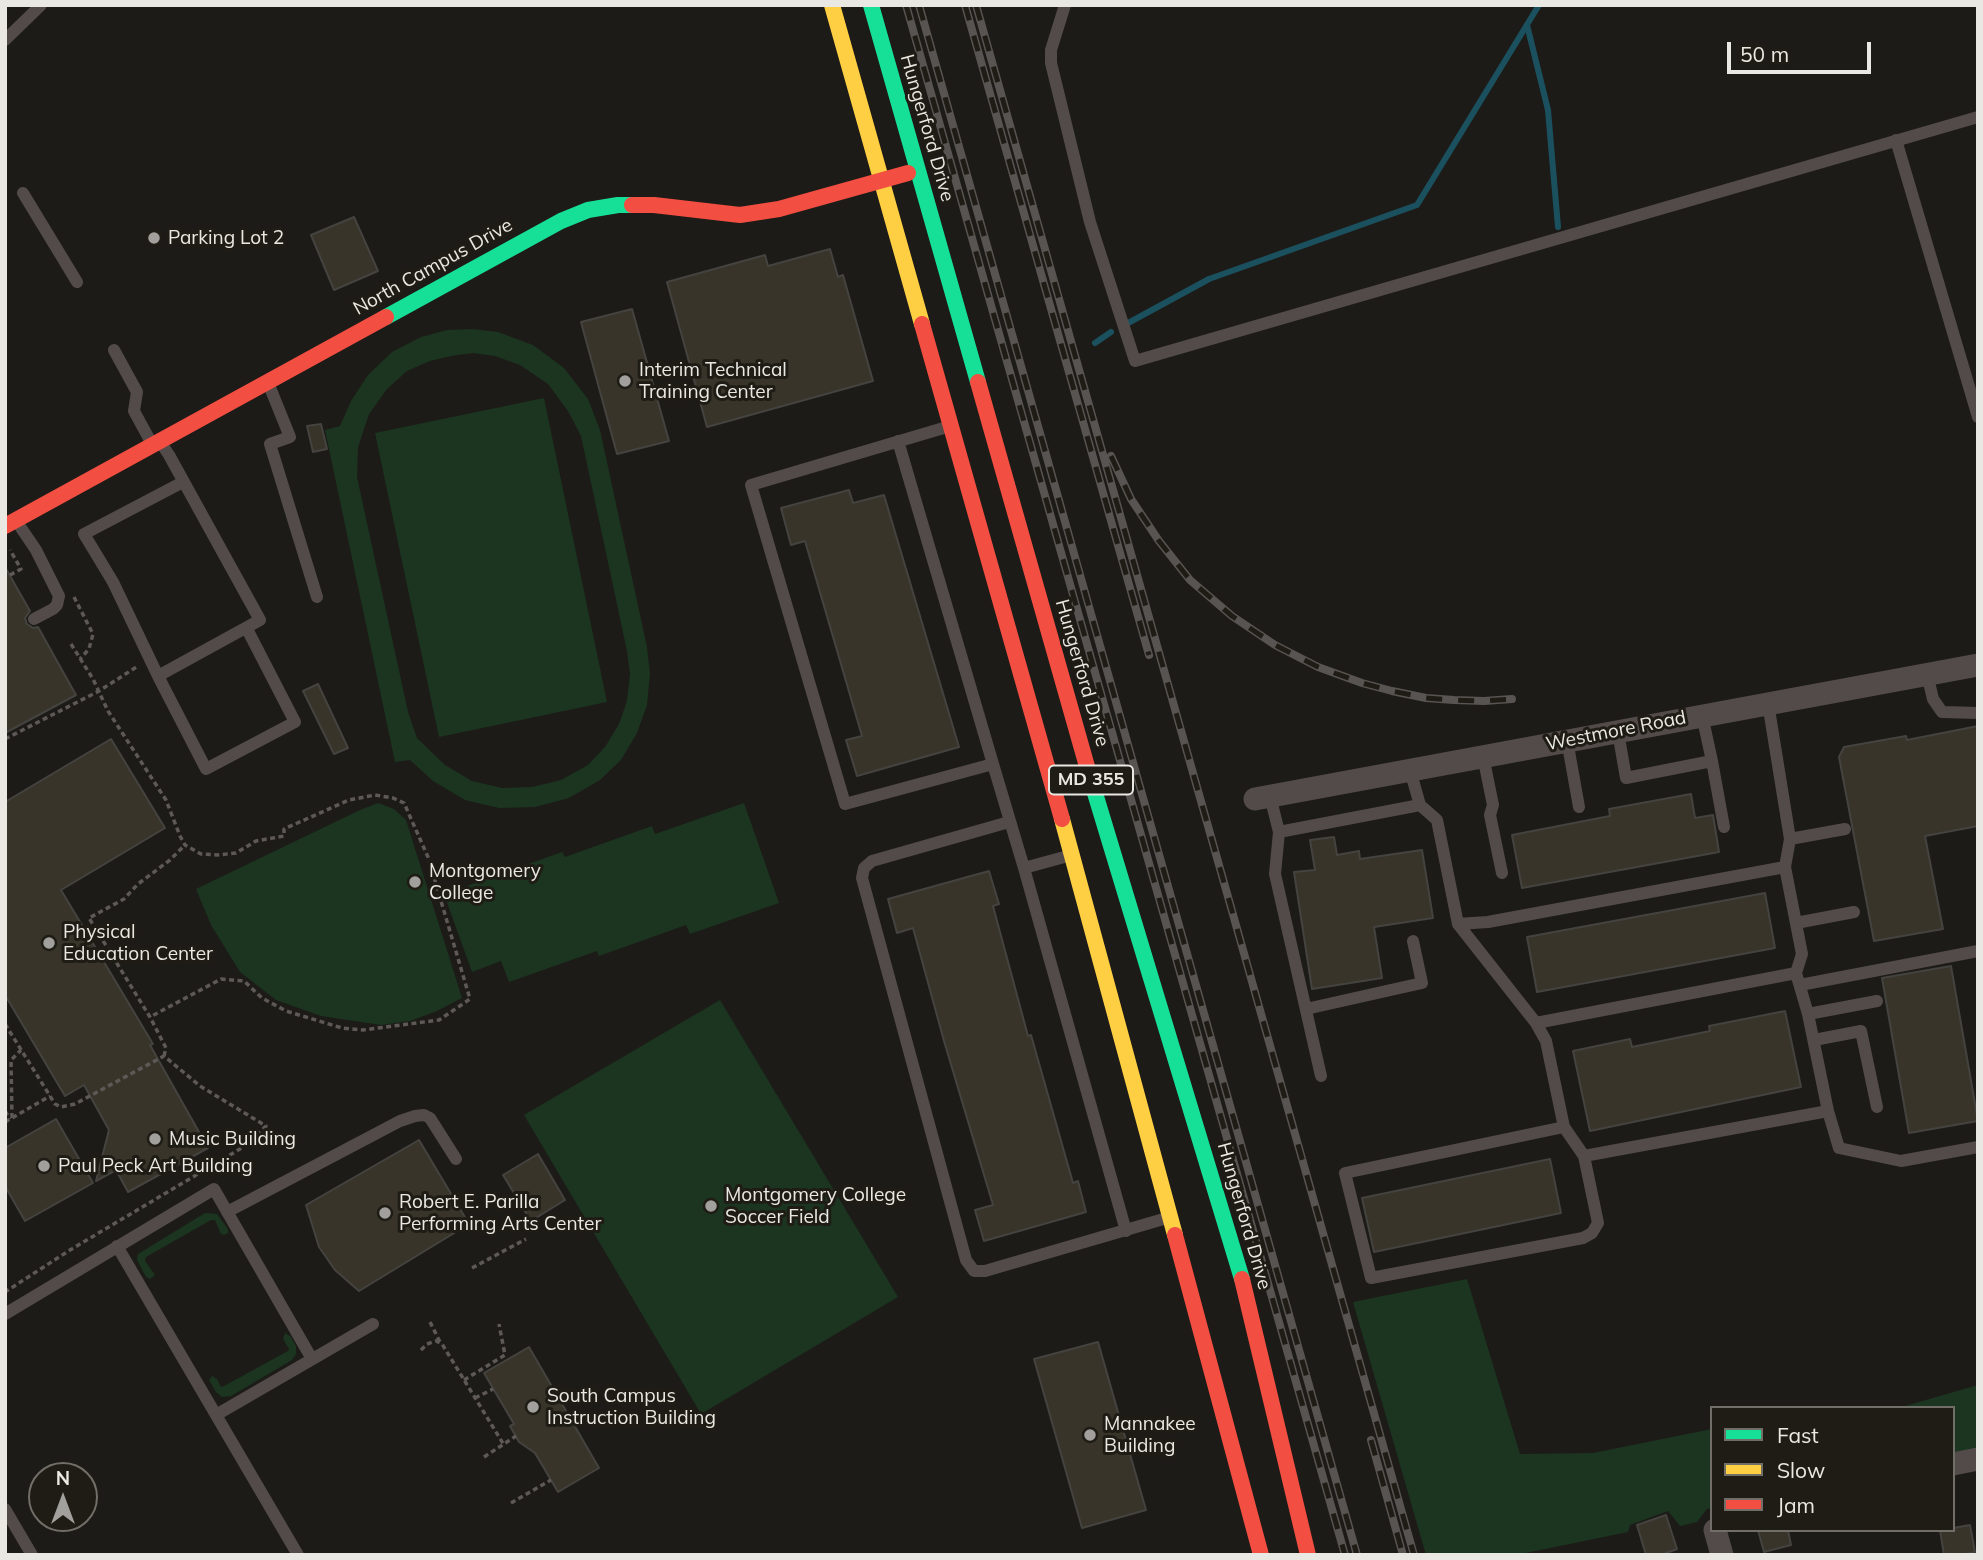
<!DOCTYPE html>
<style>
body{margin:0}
#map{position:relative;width:1983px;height:1560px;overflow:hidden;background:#1d1b17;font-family:Mulish,sans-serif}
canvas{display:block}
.frame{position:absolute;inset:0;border:7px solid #eae8e3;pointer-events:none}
.legend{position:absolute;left:1710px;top:1406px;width:245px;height:126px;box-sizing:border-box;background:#1f1c15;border:2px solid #706e67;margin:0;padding:9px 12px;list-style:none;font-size:21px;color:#eae8e3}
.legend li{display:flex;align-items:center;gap:14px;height:35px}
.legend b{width:35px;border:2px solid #706e67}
.north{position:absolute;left:28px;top:1462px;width:70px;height:70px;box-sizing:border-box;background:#1f1c15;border:2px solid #706e67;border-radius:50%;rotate:0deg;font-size:19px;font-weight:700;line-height:28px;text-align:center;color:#eae8e3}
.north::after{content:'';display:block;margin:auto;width:24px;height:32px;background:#a2a09c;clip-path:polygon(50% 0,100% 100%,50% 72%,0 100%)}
.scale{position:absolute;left:1727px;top:42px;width:144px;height:32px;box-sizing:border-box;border:4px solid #eae8e3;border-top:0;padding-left:9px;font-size:21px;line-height:24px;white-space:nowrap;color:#eae8e3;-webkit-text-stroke:5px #1f1c15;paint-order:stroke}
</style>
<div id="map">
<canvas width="1983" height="1560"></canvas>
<div class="frame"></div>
<ul class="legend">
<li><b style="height:9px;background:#16e098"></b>Fast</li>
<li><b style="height:9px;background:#ffcf43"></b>Slow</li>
<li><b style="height:9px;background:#f24e42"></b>Jam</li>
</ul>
<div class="north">N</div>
<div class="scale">50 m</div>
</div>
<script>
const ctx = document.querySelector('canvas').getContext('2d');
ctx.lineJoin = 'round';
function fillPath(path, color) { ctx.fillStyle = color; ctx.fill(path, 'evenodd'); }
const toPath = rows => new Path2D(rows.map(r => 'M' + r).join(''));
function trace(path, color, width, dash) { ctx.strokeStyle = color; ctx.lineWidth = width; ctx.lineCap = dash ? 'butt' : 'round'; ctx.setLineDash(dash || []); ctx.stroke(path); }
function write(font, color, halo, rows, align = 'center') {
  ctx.font = font + ' Mulish,sans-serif'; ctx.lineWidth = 6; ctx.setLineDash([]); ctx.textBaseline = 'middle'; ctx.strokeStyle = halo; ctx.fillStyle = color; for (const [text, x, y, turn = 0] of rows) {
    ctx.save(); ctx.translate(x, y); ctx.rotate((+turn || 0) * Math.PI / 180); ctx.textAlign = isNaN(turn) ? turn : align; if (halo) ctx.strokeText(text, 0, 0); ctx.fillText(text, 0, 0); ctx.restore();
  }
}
const green = toPath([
 [472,329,498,332,533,345,564,368,588,399,600,430,647,647,650,674,647,705,637,733,621,760,600,780,569,798,535,807,499,808,465,800,433,781,410,760,395,762,325,430,340,426,351,401,368,375,392,352,421,337,447,330],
 [473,353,495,356,520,365,548,384,568,411,581,436,627,651,630,674,627,701,619,724,605,747,588,765,561,780,532,787,502,788,472,781,445,765,417,738,408,712,357,477,358,447,369,414,387,389,407,371,430,361,451,356],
 [544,398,607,702,439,737,375,433],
 [378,803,394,809,406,820,462,998,437,1011,410,1021,381,1025,321,1016,276,1000,240,972,211,925,196,889,360,810],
 [744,803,779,903,690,934,686,925,599,956,597,951,509,982,501,961,472,972,444,894,562,852,565,857,652,826,655,834],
 [720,1000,898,1297,701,1414,524,1115],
 [205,1213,217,1214,228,1229,228,1233,224,1235,221,1234,215,1220,211,1220,146,1257,145,1261,155,1275,150,1279,146,1277,137,1260,138,1254],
 [1467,1279,1520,1454,1593,1453,1712,1429,1712,1508,1707,1509,1697,1522,1680,1526,1668,1511,1630,1525,1628,1532,1516,1555,1426,1555,1353,1302],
 [285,1333,290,1336,296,1346,296,1354,292,1360,231,1396,222,1397,216,1392,209,1380,212,1376,217,1379,221,1387,224,1386,288,1351,289,1349,283,1339],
 [1978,1385,1978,1451,1953,1456,1953,1408,1898,1408]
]);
const stream = toPath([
 [1527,25,1548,110,1558,227],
 [1130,322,1209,279,1417,205,1539,5],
 [1095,343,1111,332]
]);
const building = toPath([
 [354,217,378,271,334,290,311,235,354,217],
 [830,249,838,277,843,275,873,381,707,427,667,282,765,255,768,266,830,249],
 [632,309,669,441,617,454,581,322,632,309],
 [321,424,327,449,313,452,307,426,321,424],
 [849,490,853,503,884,495,959,747,857,776,846,740,862,736,805,541,791,545,781,508,849,490],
 [5,567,30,611,25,618,27,624,33,628,38,627,76,695,5,733,5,567],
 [318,684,348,748,334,754,303,691,318,684],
 [1978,726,1978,826,1925,836,1943,929,1874,941,1839,757,1844,747,1906,736,1907,740,1978,726],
 [111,739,165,828,61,890,153,1044,150,1045,208,1148,128,1192,116,1170,96,1181,109,1130,84,1085,65,1096,5,995,5,802,111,739],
 [1691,794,1695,818,1713,815,1719,852,1522,888,1512,835,1610,816,1609,809,1691,794],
 [1334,837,1337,855,1359,851,1360,859,1422,850,1433,918,1374,927,1382,978,1312,989,1294,872,1315,870,1310,840,1334,837],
 [989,871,999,904,993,906,1028,1036,1031,1035,1073,1183,1078,1181,1086,1212,984,1241,975,1210,993,1205,944,1041,913,928,897,933,888,899,989,871],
 [1765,893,1775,948,1537,992,1527,937,1765,893],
 [1951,966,1978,1121,1909,1133,1882,978,1951,966],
 [1785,1011,1801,1087,1590,1131,1573,1051,1630,1039,1632,1047,1710,1031,1709,1026,1785,1011],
 [56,1119,93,1183,25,1221,5,1186,5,1148,56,1119],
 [419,1140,469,1224,359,1291,335,1270,319,1247,306,1205,419,1140],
 [538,1154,565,1200,531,1221,503,1175,538,1154],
 [1550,1159,1561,1213,1374,1252,1362,1198,1550,1159],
 [1098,1342,1146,1510,1082,1528,1034,1359,1098,1342],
 [529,1347,599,1468,558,1492,535,1453,519,1442,510,1426,514,1424,484,1373,529,1347],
 [1666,1515,1677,1549,1661,1555,1646,1555,1637,1525,1666,1515],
 [1970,1525,1975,1552,1961,1555,1944,1555,1940,1530,1953,1530,1953,1528,1970,1525],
 [1758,1530,1788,1530,1791,1545,1764,1552,1758,1530]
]);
const path = toPath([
 [10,575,21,569,10,550],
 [74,597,93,634,89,649,80,659],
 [71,644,93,679,108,711,166,800,180,836,185,845,201,854,217,855,236,853,256,841,284,836,284,829,349,800,375,795,393,798,404,803,428,857,470,999,439,1020,363,1030,342,1028,286,1011,262,998,244,981,221,979,150,1017],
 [5,739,99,691,138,666],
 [5,1024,55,1104,61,1107,75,1104,164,1056,200,1086,266,1126,245,1146,70,1250,5,1292],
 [164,1056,166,1048,150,1017,89,918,124,899,138,884,170,860,185,845],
 [5,1111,10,1119],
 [12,1118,11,1060,21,1050],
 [5,1122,50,1096],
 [472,1268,526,1239],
 [430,1322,440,1342],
 [421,1350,427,1344,436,1341,442,1344,504,1445],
 [464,1380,505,1355,499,1324],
 [475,1398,493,1389],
 [484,1457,516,1436],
 [511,1503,551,1480]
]);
const lane = toPath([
 [1065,5,1051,50,1051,63,1090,222,1135,361,1978,117],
 [5,40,41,5],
 [1896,140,1978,417],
 [23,193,77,282],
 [114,350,137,392,134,411,152,444],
 [269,385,290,437,270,444,317,597],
 [898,441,993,764,845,804,751,485,947,427],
 [161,443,169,455,260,620,158,676,113,582,84,534,183,482],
 [17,522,36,550,59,596,57,605,53,609,34,619],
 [1927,674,1933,699,1942,712,1978,713],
 [158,676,206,769,295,722,247,629],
 [1618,732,1626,778,1712,761,1702,715],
 [1567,740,1579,807],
 [1483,756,1493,805,1490,815,1502,873],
 [1712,761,1724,827],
 [993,764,1024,868,1068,856],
 [1270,796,1279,832,1420,805,1410,770],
 [1420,805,1437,820,1458,924,1536,1023,1546,1041,1564,1127,1345,1173,1371,1278,1583,1238,1592,1233,1598,1223,1584,1156,1828,1111,1808,1014,1796,973,1802,954,1785,867,1790,839,1768,703],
 [1009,822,872,861,864,868,862,878,966,1260,974,1271,985,1271,1167,1218],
 [1279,832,1275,874,1321,1076],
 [1790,839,1845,829],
 [1024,868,1126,1231],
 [1796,923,1854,912],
 [1458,924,1488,922,1785,867],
 [1800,985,1978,951],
 [1306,1009,1422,983,1413,941],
 [1808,1014,1877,1001],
 [1536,1023,1796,973],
 [1814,1040,1861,1031,1877,1107],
 [1828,1111,1839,1148,1901,1161,1978,1147],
 [1564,1127,1584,1156],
 [227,1212,400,1121,415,1116,424,1115,430,1118,456,1159],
 [117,1246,298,1555],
 [5,1314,214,1189,312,1359],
 [216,1415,373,1324],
 [5,1509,32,1555]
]);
const street = toPath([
 [1255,799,1978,665],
 [1953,1464,1978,1459],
 [1715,1530,1722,1555]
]);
const fast = toPath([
 [871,5,978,382],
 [386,317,561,221,588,210,618,205,632,205],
 [1088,770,1242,1279]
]);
const slow = toPath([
 [832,5,922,324],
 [1062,819,1175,1235]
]);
const jam = toPath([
 [632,205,654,205,740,215,779,209,908,173],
 [922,324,1062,819],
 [978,382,1088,770],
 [5,526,386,317],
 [1175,1235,1261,1555],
 [1242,1279,1308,1555]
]);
const rail = toPath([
 [906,5,1345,1555],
 [919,5,1357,1555],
 [965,5,1149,655],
 [976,5,1414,1555],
 [1111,456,1131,499,1159,541,1190,580,1232,616,1275,645,1318,667,1362,683,1392,691,1426,698,1454,700,1484,701,1512,699],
 [1371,1440,1403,1555]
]);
const markers = [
 [154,238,7,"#a2a09c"],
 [625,381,7,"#a2a09c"],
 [415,882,7,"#a2a09c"],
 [49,943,7,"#a2a09c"],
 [155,1139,7,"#a2a09c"],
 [44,1166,7,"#a2a09c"],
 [711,1206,7,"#a2a09c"],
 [385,1213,7,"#a2a09c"],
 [533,1407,7,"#a2a09c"],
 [1090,1435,7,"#a2a09c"]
];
const shields = [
 [1091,780,84]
];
const shieldNames = [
 ["MD 355",1091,780]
];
const streetNames = [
 ["Hungerford Drive",927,128,74],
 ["North Campus Drive",433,267,-29],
 ["Hungerford Drive",1082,673,74],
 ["Westmore Road",1616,731,-11],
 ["Hungerford Drive",1244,1216,74]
];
const poiNames = [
 ["Parking Lot 2",168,238],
 ["Interim Technical",639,370],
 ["Training Center",639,392],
 ["Montgomery",429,871],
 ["College",429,893],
 ["Physical",63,932],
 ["Education Center",63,954],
 ["Music Building",169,1139],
 ["Paul Peck Art Building",58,1166],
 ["Montgomery College",725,1195],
 ["Soccer Field",725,1217],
 ["Robert E. Parilla",399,1202],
 ["Performing Arts Center",399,1224],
 ["South Campus",547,1396],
 ["Instruction Building",547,1418],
 ["Mannakee",1104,1424],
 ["Building",1104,1446]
];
fillPath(green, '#1b3520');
trace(stream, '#1b515f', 6);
fillPath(building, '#38342a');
trace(building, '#44433f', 2);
trace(path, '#5e5957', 3.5, [5, 3.5]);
trace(lane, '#534b4a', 12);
trace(street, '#534b4a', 23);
trace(fast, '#16e098', 16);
trace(slow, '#ffcf43', 16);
trace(jam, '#f24e42', 16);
trace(rail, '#585452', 8);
trace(rail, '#1f1c15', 5, [16]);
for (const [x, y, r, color] of markers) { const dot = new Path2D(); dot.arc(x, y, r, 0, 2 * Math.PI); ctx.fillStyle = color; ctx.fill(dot); trace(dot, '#1f1c15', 2.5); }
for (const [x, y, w] of shields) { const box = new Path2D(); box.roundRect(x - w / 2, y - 14.5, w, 29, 5); ctx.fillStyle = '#1f1c15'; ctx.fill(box); trace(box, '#eae8e3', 2); }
write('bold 18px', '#eae8e3', null, shieldNames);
write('19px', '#eae8e3', '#1f1c15', streetNames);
write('19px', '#eae8e3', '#1f1c15', poiNames, 'left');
</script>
